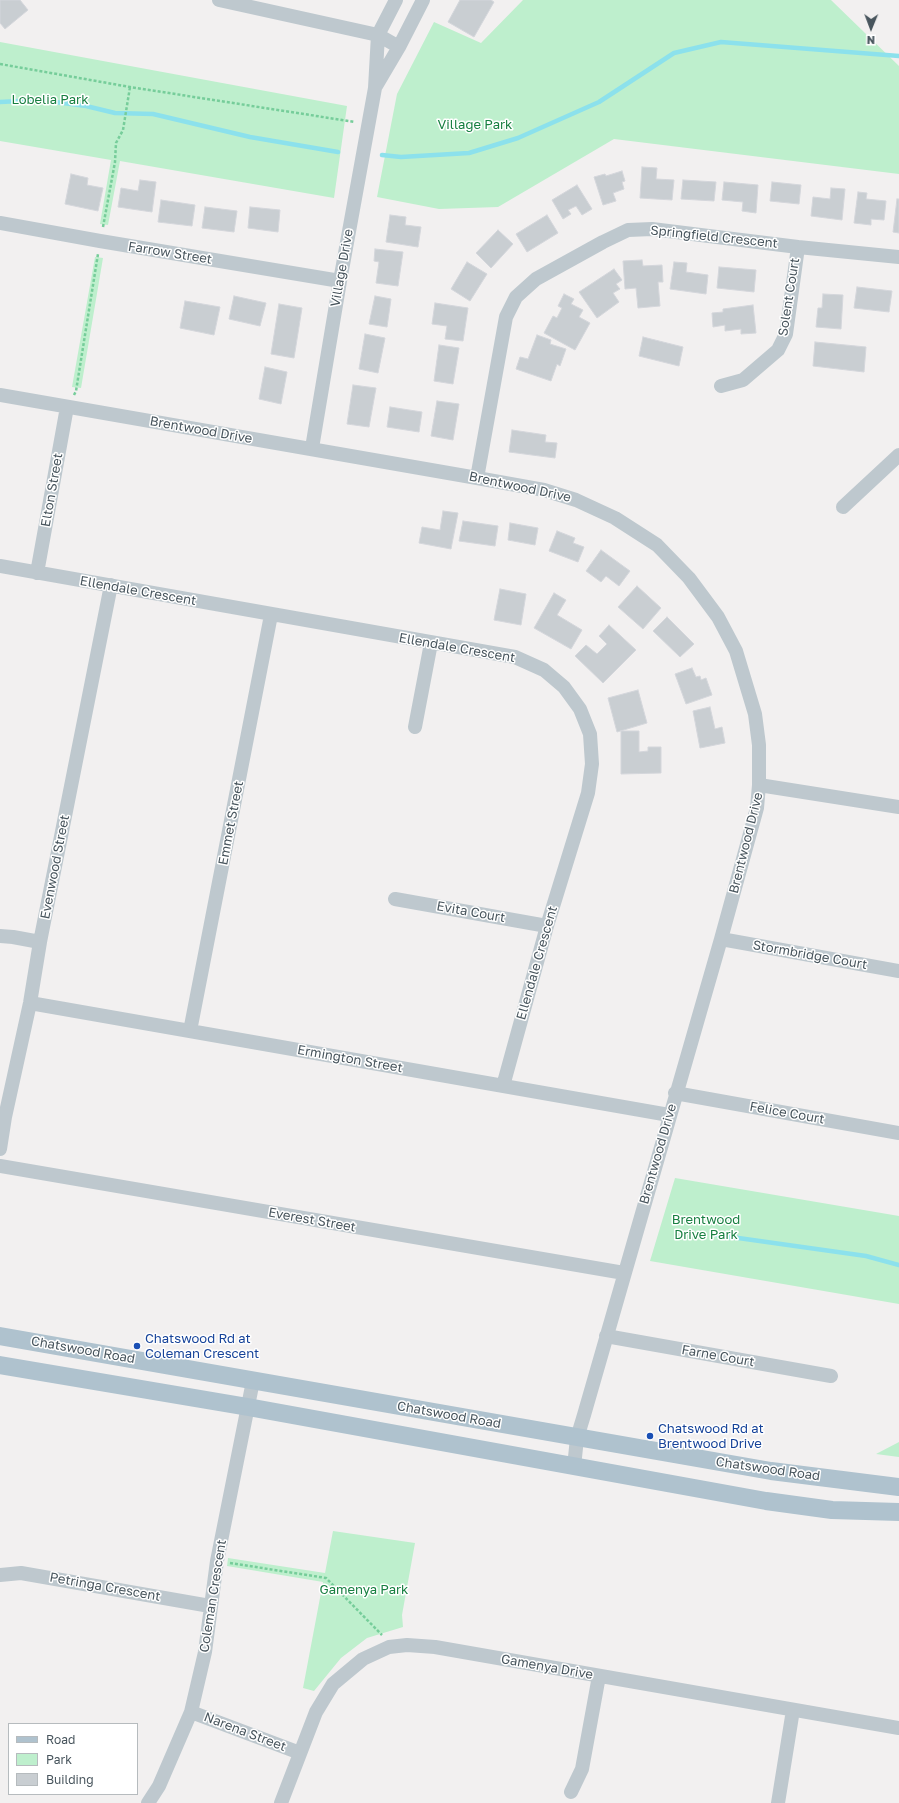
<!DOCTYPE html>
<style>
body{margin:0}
#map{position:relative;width:899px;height:1803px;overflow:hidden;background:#f2f0f0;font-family:"Golos Text",sans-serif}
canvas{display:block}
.legend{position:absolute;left:8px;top:1723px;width:130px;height:72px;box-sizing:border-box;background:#fff;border:1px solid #b6bbbe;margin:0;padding:5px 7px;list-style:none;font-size:12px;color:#48555d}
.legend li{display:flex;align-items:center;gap:8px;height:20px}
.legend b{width:20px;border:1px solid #b6bbbe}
.north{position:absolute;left:851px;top:8px;width:40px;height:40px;-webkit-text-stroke:3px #fff;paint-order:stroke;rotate:181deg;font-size:11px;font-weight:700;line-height:16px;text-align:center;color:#48555d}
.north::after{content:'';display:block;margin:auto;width:14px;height:18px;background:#48555d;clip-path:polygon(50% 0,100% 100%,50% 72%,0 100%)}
</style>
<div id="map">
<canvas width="899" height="1803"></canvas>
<ul class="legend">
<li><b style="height:5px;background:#afc2ce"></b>Road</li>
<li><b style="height:11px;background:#beefcd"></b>Park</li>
<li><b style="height:11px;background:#c9ced2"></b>Building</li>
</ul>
<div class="north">N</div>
</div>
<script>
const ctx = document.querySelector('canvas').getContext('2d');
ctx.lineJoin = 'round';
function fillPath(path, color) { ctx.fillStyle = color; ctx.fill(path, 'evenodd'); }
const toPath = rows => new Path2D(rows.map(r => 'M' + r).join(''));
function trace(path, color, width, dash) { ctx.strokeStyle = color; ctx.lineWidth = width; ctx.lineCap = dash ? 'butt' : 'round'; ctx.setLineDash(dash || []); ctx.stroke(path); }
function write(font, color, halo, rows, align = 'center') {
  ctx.font = font + ' "Golos Text",sans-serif'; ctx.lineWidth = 3; ctx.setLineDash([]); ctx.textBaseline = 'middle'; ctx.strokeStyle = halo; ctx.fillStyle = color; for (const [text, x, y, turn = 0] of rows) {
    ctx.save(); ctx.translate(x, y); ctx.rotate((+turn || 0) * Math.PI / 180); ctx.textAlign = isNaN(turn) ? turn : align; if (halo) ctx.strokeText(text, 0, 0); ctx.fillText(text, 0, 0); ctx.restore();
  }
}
const green = toPath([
 [523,0,831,0,899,66,899,174,614,139,498,207,439,209,377,197,397,94,434,22,481,43],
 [0,42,347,106,334,198,120,161,108,225,100,224,111,160,0,141],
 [95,257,103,258,81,388,72,387],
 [675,1178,899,1216,899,1304,650,1261],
 [899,1442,899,1457,876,1454],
 [333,1531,415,1543,402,1615,403,1627,367,1638,341,1658,314,1691,303,1688,323,1582,227,1566,228,1558,325,1573]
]);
const stream = toPath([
 [0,102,40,100,86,106,115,113,153,114,250,137,338,152],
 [382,155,401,157,469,153,518,138,599,102,674,53,721,42,899,56],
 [717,1235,866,1256,899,1265]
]);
const building = toPath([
 [0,0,20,0,28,10,5,29,0,23,0,0],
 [460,0,491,0,494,2,474,37,448,22,460,0],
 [642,167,657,168,656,179,674,180,672,200,640,198,642,167],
 [622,171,625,181,622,182,624,189,613,193,616,201,603,205,594,177,605,174,606,176,622,171],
 [71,174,88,178,87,185,103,188,98,211,65,204,71,174],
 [140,180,156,182,152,212,118,207,121,188,138,191,140,180],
 [683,180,716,182,714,201,681,199,683,180],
 [724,182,758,185,756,213,742,211,743,202,722,200,724,182],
 [772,182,801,185,799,204,770,201,772,182],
 [577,185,592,209,582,215,576,206,568,210,571,214,563,219,552,200,577,185],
 [831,188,845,189,842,220,811,216,813,197,830,199,831,188],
 [858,192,867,193,866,199,886,201,884,220,871,219,871,225,854,223,858,192],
 [897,199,899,199,899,233,893,232,897,199],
 [161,200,195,205,192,226,158,222,161,200],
 [205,207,237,211,234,232,202,228,205,207],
 [250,207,280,210,278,232,248,228,250,207],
 [390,215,406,217,405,225,421,227,418,247,386,242,390,215],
 [547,215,558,233,527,252,516,234,547,215],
 [498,230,513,244,491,268,476,253,498,230],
 [375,249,403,252,398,286,376,283,379,262,374,261,375,249],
 [642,260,643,266,662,265,663,282,658,282,660,306,638,308,636,288,625,289,623,261,642,260],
 [467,262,487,274,470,301,451,289,467,262],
 [674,262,687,263,686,272,708,275,706,294,670,289,674,262],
 [719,267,756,270,754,292,717,288,719,267],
 [614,269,622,280,616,284,620,289,613,293,619,302,597,318,579,292,614,269],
 [857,287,892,291,889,312,854,308,857,287],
 [564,294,574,299,571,304,583,310,579,317,590,323,575,350,544,333,553,316,557,318,562,308,558,306,564,294],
 [823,294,843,295,841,329,816,327,818,308,822,308,823,294],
 [234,296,266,303,260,326,229,319,234,296],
 [375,296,391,299,387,327,369,324,375,296],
 [185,301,220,307,214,335,180,328,185,301],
 [435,303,468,308,463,341,445,339,447,326,432,324,435,303],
 [279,304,302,308,294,358,271,354,279,304],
 [753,305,756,333,741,334,741,329,725,331,725,325,713,327,712,313,723,312,723,309,753,305],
 [365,334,385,338,378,373,359,369,365,334],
 [537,335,551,340,550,344,566,349,560,366,557,364,551,381,516,369,520,357,528,359,537,335],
 [643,337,683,347,679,366,639,356,643,337],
 [815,342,866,347,864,372,813,366,815,342],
 [439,345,459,348,453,384,434,381,439,345],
 [265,367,287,372,281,404,259,399,265,367],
 [353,385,376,388,369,427,347,424,353,385],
 [437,401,459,404,453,440,431,436,437,401],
 [390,407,422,412,419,432,387,427,390,407],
 [512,430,546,435,545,442,557,443,555,458,509,452,512,430],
 [443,511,458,513,451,549,419,543,422,527,440,530,443,511],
 [463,521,498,526,495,546,459,541,463,521],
 [510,523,538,528,535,545,508,540,510,523],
 [557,531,575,538,573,543,584,547,578,562,549,551,557,531],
 [601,550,630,571,619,586,606,576,601,582,586,571,601,550],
 [637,586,661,608,643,629,618,607,637,586],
 [500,589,526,594,521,625,494,620,500,589],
 [554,593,566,600,557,615,582,630,571,649,534,628,554,593],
 [667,617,694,644,680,657,653,631,667,617],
 [609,625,636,650,603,683,575,656,586,645,597,654,607,644,599,636,609,625],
 [692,668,696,677,700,676,701,680,706,678,712,695,686,704,675,674,692,668],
 [638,690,647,723,617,732,608,698,638,690],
 [710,707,715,729,722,727,725,743,700,748,693,711,710,707],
 [621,731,639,731,639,752,648,751,648,747,661,747,661,773,621,774,621,731]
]);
const path = toPath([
 [0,64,130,87,355,122],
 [103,227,115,162,116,143,123,130,130,87],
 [74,395,76,391,98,254],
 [230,1563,326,1578,382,1635]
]);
const minor = toPath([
 [219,0,378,35,399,47],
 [376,86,399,47,423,0],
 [0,223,100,241,340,281],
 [721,386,743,380,778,350,786,334,798,247],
 [0,395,477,478,544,490,576,500,615,518,657,545,689,578,718,617,736,651,755,714,759,745,759,785,757,808,721,939,584,1415,577,1438,574,1467],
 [312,448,340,281,375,88,378,35,396,0],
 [477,478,506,317,516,297,536,279,603,242,628,230,652,229,798,247,899,257],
 [843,507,899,455],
 [0,566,515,657,544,670,564,687,580,709,590,734,592,764,588,793,547,926,503,1086],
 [37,573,67,407],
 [415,727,431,643],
 [759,785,899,807],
 [395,899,547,926],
 [0,936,13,937,40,942],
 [721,939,899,971],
 [30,1003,669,1115],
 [190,1031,271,615],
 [675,1093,899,1133],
 [0,1149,5,1117,30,1003,40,942,111,585],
 [0,1166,624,1273],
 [606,1336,831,1376],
 [0,1575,21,1573,210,1606],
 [191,1712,300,1753],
 [571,1792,582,1769,599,1676],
 [148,1803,159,1786,191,1712,205,1652,217,1561,253,1381],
 [281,1803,316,1712,333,1684,363,1659,389,1647,407,1645,435,1647,899,1728],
 [778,1803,793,1710]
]);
const major = toPath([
 [0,1336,771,1471,899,1487],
 [0,1365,248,1407,766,1501,832,1510,899,1512]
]);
const markers = [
 [137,1346,4,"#1a4fb4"],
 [650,1436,4,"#1a4fb4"]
];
const parkNames = [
 ["Lobelia Park",50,100],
 ["Village Park",475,125],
 ["Brentwood",706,1220],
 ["Drive Park",706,1235],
 ["Gamenya Park",364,1590]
];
const streetNames = [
 ["Springfield Crescent",714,237,6],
 ["Farrow Street",170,253,9],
 ["Village Drive",342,268,-80],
 ["Solent Court",789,297,-81],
 ["Brentwood Drive",201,430,10],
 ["Brentwood Drive",520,487,12],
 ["Elton Street",52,490,-80],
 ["Ellendale Crescent",138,591,10],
 ["Ellendale Crescent",457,648,10],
 ["Emmet Street",231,823,-79],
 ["Brentwood Drive",746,843,-76],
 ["Evenwood Street",55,867,-79],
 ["Evita Court",471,912,10],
 ["Stormbridge Court",810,955,10],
 ["Ellendale Crescent",537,963,-74],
 ["Ermington Street",350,1059,10],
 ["Felice Court",787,1113,10],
 ["Brentwood Drive",658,1154,-74],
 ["Everest Street",312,1220,10],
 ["Chatswood Road",83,1350,10],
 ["Farne Court",718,1356,10],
 ["Chatswood Road",449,1415,10],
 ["Chatswood Road",768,1469,8],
 ["Petringa Crescent",105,1587,10],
 ["Coleman Crescent",213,1596,-81],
 ["Gamenya Drive",547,1667,10],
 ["Narena Street",245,1732,21]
];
const transitNames = [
 ["Chatswood Rd at",145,1339],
 ["Coleman Crescent",145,1354],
 ["Chatswood Rd at",658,1429],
 ["Brentwood Drive",658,1444]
];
fillPath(green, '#beefcd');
trace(stream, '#8ce1ec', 4.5);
fillPath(building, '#c9ced2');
trace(building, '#d4d6db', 1);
trace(path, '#76cd9a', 2.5, [3, 2]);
trace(minor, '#bec8ce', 14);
trace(major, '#afc2ce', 18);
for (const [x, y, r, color] of markers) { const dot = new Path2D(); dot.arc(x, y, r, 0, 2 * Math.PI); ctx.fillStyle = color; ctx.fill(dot); trace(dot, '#fff', 1.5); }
write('13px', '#177f41', '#fff', parkNames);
write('13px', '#48555d', '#fff', streetNames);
write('13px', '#164399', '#fff', transitNames, 'left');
</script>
